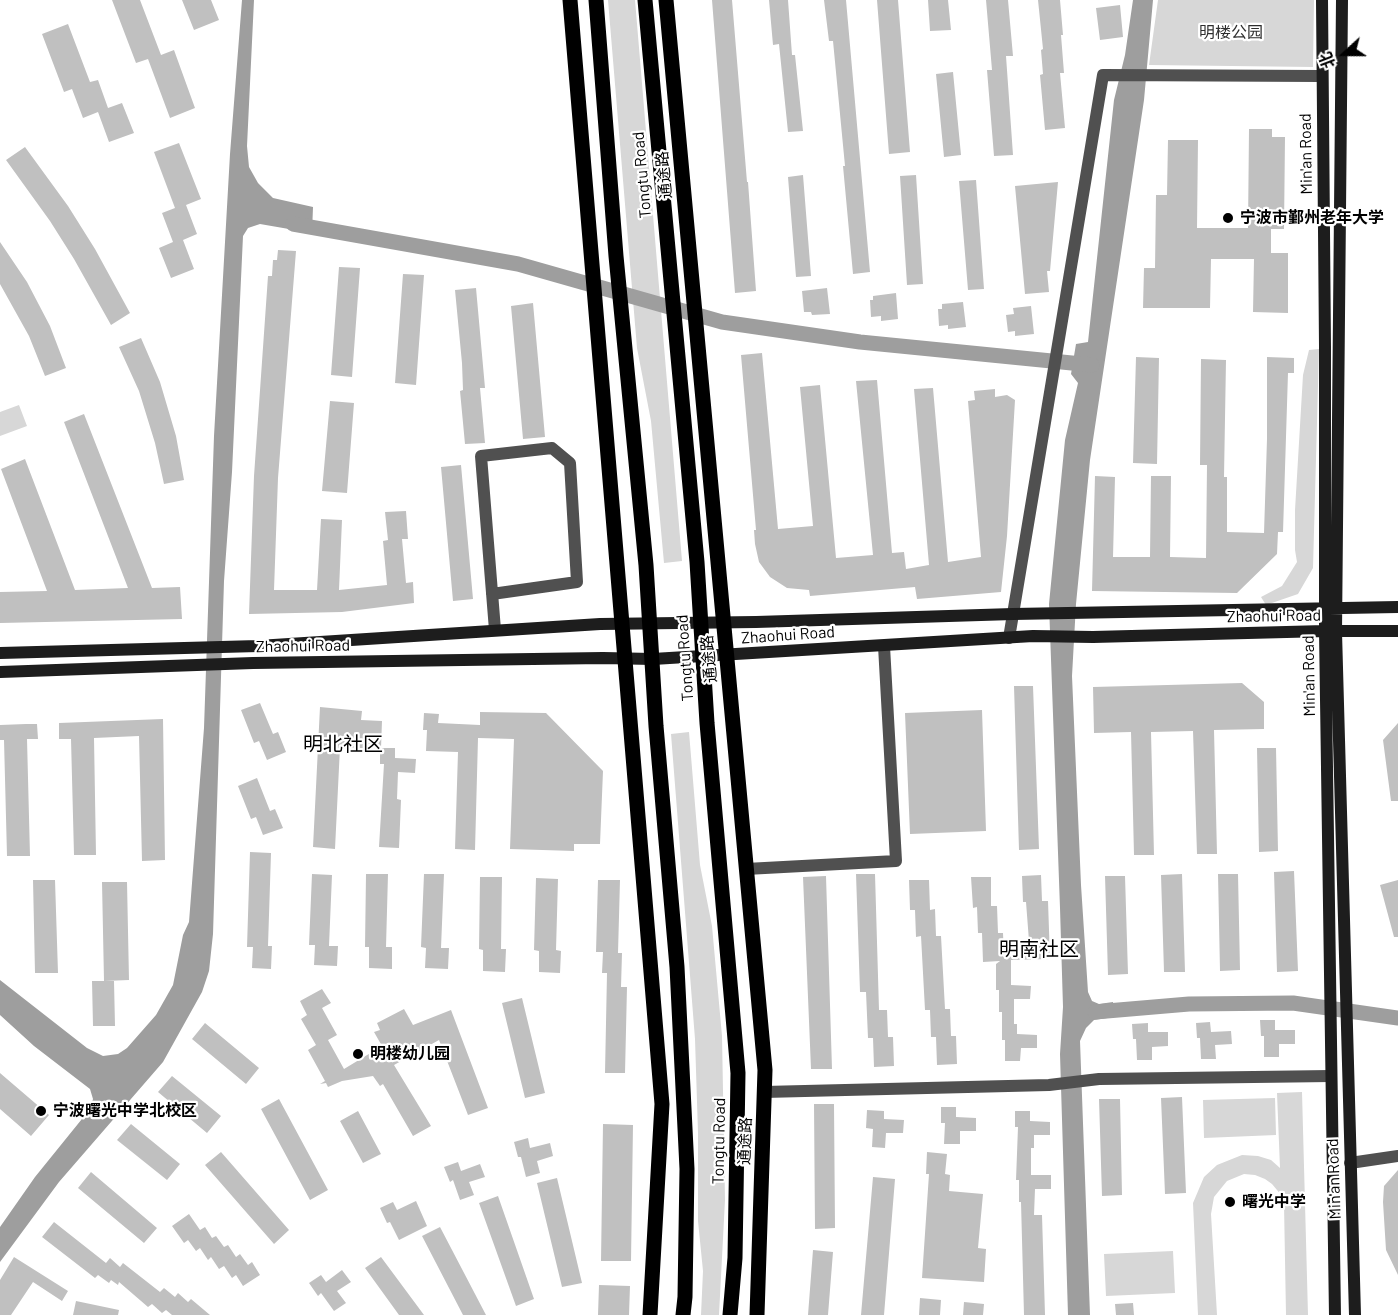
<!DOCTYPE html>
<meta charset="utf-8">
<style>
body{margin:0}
#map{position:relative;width:1398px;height:1315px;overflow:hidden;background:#fff;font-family:Barlow,"Noto Sans SC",sans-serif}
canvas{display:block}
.north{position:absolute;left:1314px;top:24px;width:60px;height:60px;-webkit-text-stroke:4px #fff;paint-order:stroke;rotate:249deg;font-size:16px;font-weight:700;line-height:24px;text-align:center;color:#000}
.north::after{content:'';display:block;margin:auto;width:21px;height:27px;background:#000;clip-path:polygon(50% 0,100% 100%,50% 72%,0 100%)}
</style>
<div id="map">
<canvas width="1398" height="1315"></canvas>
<div class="north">北</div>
</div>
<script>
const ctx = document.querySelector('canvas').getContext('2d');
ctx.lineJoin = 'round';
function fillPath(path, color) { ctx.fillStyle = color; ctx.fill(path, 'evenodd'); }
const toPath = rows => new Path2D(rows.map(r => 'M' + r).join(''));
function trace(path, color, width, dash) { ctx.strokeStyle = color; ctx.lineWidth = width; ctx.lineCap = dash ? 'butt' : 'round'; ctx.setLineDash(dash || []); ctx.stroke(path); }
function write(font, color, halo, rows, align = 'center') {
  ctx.font = font + ' Barlow,"Noto Sans SC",sans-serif'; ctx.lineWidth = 4.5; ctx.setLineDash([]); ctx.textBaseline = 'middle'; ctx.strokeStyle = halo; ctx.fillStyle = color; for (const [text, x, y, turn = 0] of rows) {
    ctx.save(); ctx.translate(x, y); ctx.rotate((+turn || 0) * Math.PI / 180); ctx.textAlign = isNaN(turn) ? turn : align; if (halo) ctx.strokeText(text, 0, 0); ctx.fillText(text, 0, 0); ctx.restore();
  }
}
const green = toPath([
 [608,0,635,0,682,561,664,563,651,421,637,348],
 [1158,0,1314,0,1313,67,1149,65],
 [1319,349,1313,568,1298,594,1266,605,1261,597,1282,586,1297,562,1295,550,1295,510,1303,375,1309,350],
 [19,405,27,426,0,436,0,412],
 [689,732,700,865,712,926,722,1036,725,1200,719,1315,701,1315,703,1271,698,1221,698,1133,695,1039,671,734],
 [1302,1092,1308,1315,1286,1315,1284,1204,1282,1196,1272,1184,1265,1179,1255,1175,1244,1174,1227,1181,1214,1197,1211,1214,1217,1315,1198,1315,1193,1203,1204,1177,1217,1165,1242,1155,1258,1156,1271,1160,1280,1168,1277,1093],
 [1275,1098,1276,1135,1204,1138,1203,1100],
 [1173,1251,1175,1293,1106,1296,1104,1254]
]);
const water = toPath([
 [242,0,254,0,247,146,249,167,258,183,273,198,313,207,312,233,260,224,248,228,243,236,232,472,224,581,213,934,209,971,202,992,163,1062,59,1182,0,1262,0,1227,35,1177,90,1109,93,1099,90,1089,34,1046,0,1015,0,980,87,1048,103,1056,118,1054,127,1048,156,1015,173,985,183,935,189,922,204,728,214,436,230,154],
 [1133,0,1153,0,1144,100,1090,460,1076,604,1072,676,1081,885,1088,992,1092,1001,1099,1004,1113,1002,1114,1017,1094,1020,1086,1028,1080,1041,1090,1315,1068,1315,1060,1054,1063,1007,1060,908,1049,604,1065,440,1078,383,1071,374,1076,344,1088,342,1114,100,1125,55]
]);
const canal = toPath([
 [293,224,518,264,722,322,860,342,1092,365],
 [1095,1012,1189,1004,1293,1003,1398,1018]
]);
const building = toPath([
 [112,0,140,0,161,55,174,50,195,108,170,118,148,59,136,63],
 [182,0,211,0,219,20,194,30],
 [712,0,732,0,747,182,748,182,756,291,735,293],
 [769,0,788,0,792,55,795,55,803,131,788,132,779,44,773,45],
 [824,0,846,0,870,272,853,274,843,166,845,166,833,41,829,41],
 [877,0,898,0,910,152,889,154],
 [928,0,948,0,951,30,930,31],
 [986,0,1008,0,1013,56,1006,56,1013,155,994,156,987,70,992,70],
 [1038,0,1060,0,1063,35,1061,35,1064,73,1060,73,1065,128,1045,130,1040,75,1043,74,1041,50,1043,49],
 [1120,5,1123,37,1100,40,1096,8],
 [68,24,90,82,98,80,108,108,122,103,134,133,109,142,98,112,83,118,72,89,64,92,42,34],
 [953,72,961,155,944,157,936,74],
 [1249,129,1272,129,1272,137,1285,137,1284,229,1271,229,1271,253,1288,253,1288,313,1253,312,1254,259,1211,259,1210,308,1143,308,1144,268,1155,268,1156,195,1167,195,1168,140,1198,140,1197,228,1248,228],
 [179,143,201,199,186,205,197,234,183,240,194,269,171,278,159,248,173,242,162,213,175,208,154,152],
 [25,147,68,206,95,249,130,313,111,325,74,259,50,221,6,160],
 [803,175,811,276,796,277,788,177],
 [916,175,923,284,907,285,900,176],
 [976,180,984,289,968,290,959,181],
 [1058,182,1050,271,1047,271,1049,292,1025,294,1015,186],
 [0,242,27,282,50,326,66,368,45,376,29,336,0,284],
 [278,250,296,251,278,478,274,590,317,590,321,519,342,520,339,590,387,585,383,541,388,540,385,512,406,511,408,539,402,539,406,583,413,582,414,603,342,612,249,614,254,476,268,276,272,276,273,260,277,260],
 [339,267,360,268,352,377,331,375],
 [403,274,424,275,416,385,395,383],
 [476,288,485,388,480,388,485,443,465,444,460,391,463,390,462,363,455,290],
 [827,288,830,314,812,315,811,312,804,312,802,291],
 [896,293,898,319,881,321,881,316,871,317,870,300,873,300,873,296],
 [963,302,966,327,948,329,948,325,939,326,938,309,942,309,942,304],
 [533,303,545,437,523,439,511,306],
 [1031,306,1034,334,1015,336,1015,331,1008,332,1006,315,1014,314,1013,308],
 [141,338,160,382,176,436,184,480,164,484,155,443,139,391,119,347],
 [762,353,778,529,813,526,800,387,820,385,836,558,873,555,856,381,877,380,892,553,904,552,906,569,929,565,914,389,933,388,948,562,981,557,968,401,975,400,974,391,995,389,995,397,1007,395,1015,400,1007,536,1001,592,917,599,915,587,810,596,809,590,787,588,770,577,759,562,755,544,754,530,756,530,741,355],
 [1136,357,1159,358,1157,464,1133,463],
 [1267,357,1294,358,1294,373,1288,373,1283,532,1278,532,1277,554,1237,593,1092,591,1095,476,1115,477,1113,557,1150,557,1151,476,1171,476,1170,557,1206,558,1207,465,1200,465,1201,359,1226,360,1224,477,1227,477,1227,532,1264,533,1267,439],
 [330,401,354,403,347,493,322,491],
 [84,414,152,588,180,587,182,619,0,623,0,592,47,591,1,469,25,459,75,590,128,588,64,422],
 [461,465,473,599,453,601,441,467],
 [1242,683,1264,702,1264,729,1214,730,1217,854,1197,854,1193,731,1151,732,1154,855,1134,855,1131,732,1094,733,1093,687],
 [1014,686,1033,686,1039,849,1019,850],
 [260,703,273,734,278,732,286,752,267,760,259,741,254,743,241,710],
 [320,707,362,711,361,720,382,721,381,748,395,748,395,758,416,759,415,773,398,772,397,799,401,800,399,848,379,847,384,764,380,764,380,749,340,747,335,849,313,847],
 [982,710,986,831,910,834,905,713],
 [480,712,546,713,603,771,600,844,574,844,574,851,510,849,514,739,478,738,475,850,455,849,458,752,426,751,427,730,423,730,424,713,439,714,438,723,480,725],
 [163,719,165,860,142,861,139,736,94,738,96,855,74,855,71,739,59,739,59,723],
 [1398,723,1398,801,1391,801,1383,740],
 [26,724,37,724,38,739,27,739,30,856,7,856,4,740,0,740,0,725],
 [1257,748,1276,748,1278,851,1259,852],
 [257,778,270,811,275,809,283,828,263,835,256,817,251,819,238,786],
 [250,852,271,853,268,946,272,946,271,969,252,968,253,947,247,947],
 [1294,871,1298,971,1277,972,1274,872],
 [312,874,332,875,329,946,338,946,337,966,314,965,315,945,309,945],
 [366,874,388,874,386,947,392,947,392,969,369,968,369,947,365,947],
 [424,874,444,874,441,948,449,948,448,969,425,968,426,948,421,947],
 [856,874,875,874,879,1010,887,1010,888,1037,893,1037,894,1066,874,1067,873,1038,868,1038,866,992,860,992],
 [1182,874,1185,972,1164,972,1161,875],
 [1218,874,1238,874,1240,970,1220,971],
 [1041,875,1042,901,1048,901,1050,959,1011,960,1011,985,1031,986,1030,999,1014,999,1014,1024,1017,1024,1017,1034,1037,1035,1037,1048,1021,1048,1020,1061,1005,1061,1005,1040,1002,1040,1002,1012,999,1012,999,990,996,990,996,964,1000,961,983,962,982,933,978,933,977,907,973,908,971,877,991,877,991,906,997,906,998,933,1003,933,1004,959,1029,941,1026,902,1023,902,1022,876],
 [826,876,832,1069,811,1069,803,877],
 [1105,876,1125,876,1128,974,1108,975],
 [480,877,502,877,501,949,506,949,505,972,483,971,483,950,479,949],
 [536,878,558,879,556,950,561,951,560,973,539,972,539,951,534,950],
 [33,880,55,880,58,973,35,973],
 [598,880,620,880,618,953,622,953,621,987,627,987,625,1073,605,1073,607,973,602,973,603,952,596,952],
 [909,880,929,880,930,910,935,909,936,936,941,936,945,1009,950,1009,951,1036,956,1036,957,1064,937,1065,936,1037,931,1037,930,1010,925,1010,921,936,916,937,915,910,910,910],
 [1398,880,1398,937,1394,937,1380,885],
 [102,882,127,882,129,980,104,981],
 [92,981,114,981,115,1026,93,1026],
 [322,989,331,1003,322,1008,337,1035,328,1040,344,1069,382,1046,374,1032,380,1030,377,1023,404,1009,413,1025,451,1010,488,1108,468,1115,439,1040,394,1065,431,1126,413,1136,383,1084,380,1086,373,1076,342,1081,328,1087,326,1083,320,1084,325,1081,308,1050,316,1045,301,1019,307,1015,300,1001],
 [522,998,545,1093,525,1098,502,1003],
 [1260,1020,1275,1020,1275,1030,1295,1030,1295,1044,1279,1044,1279,1057,1264,1057,1264,1036,1261,1036],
 [1210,1022,1211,1032,1231,1031,1232,1044,1215,1045,1216,1059,1201,1059,1200,1038,1197,1038,1196,1023],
 [205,1023,259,1068,246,1084,192,1039],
 [1148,1023,1148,1032,1168,1032,1168,1046,1152,1047,1152,1060,1137,1060,1136,1039,1133,1039,1132,1024],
 [0,1073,49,1115,31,1136,0,1109],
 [172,1076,221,1116,207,1133,158,1092],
 [1182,1097,1186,1193,1165,1194,1161,1098],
 [279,1099,328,1190,310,1200,261,1109],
 [1099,1099,1120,1099,1122,1195,1102,1196],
 [814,1104,834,1104,835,1228,815,1229],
 [941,1107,956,1107,956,1117,976,1118,976,1131,960,1131,960,1144,944,1144,945,1123,941,1123],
 [867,1110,884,1111,884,1119,904,1120,903,1133,886,1133,885,1148,872,1147,873,1129,866,1128],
 [358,1111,381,1154,363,1163,340,1121],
 [1015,1111,1030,1111,1030,1121,1050,1122,1050,1135,1034,1135,1034,1148,1031,1148,1031,1175,1051,1175,1051,1189,1035,1189,1034,1215,1042,1215,1045,1315,1024,1315,1021,1202,1019,1202,1019,1180,1016,1180,1018,1127,1015,1127],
 [131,1124,180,1164,167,1180,117,1140],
 [603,1124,633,1125,631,1261,601,1261],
 [528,1138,530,1148,550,1143,553,1156,537,1161,540,1173,526,1177,521,1157,518,1157,514,1142],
 [221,1152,289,1230,274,1244,205,1165],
 [927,1152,947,1154,945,1174,950,1175,949,1191,983,1194,978,1248,986,1249,984,1282,922,1278,929,1174,926,1174],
 [458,1162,461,1171,480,1164,485,1177,469,1182,474,1195,460,1200,453,1180,450,1182,444,1167],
 [1398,1170,1398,1275,1386,1250,1383,1202,1384,1186],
 [91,1172,157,1228,144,1243,78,1188],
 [873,1177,895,1179,884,1315,861,1315],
 [557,1178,582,1283,562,1287,537,1183],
 [498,1196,534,1299,516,1306,479,1203],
 [416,1201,427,1226,399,1240,390,1222,387,1223,380,1208,393,1202,397,1210],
 [189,1214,200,1230,205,1227,212,1238,216,1236,224,1247,228,1245,236,1257,240,1254,248,1265,252,1262,260,1275,243,1286,236,1275,232,1278,224,1266,219,1269,211,1257,208,1260,200,1248,196,1251,188,1240,184,1243,172,1226],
 [54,1222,106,1263,110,1258,120,1267,123,1263,160,1292,164,1288,175,1297,178,1293,188,1302,191,1299,210,1315,172,1315,166,1310,162,1313,152,1304,148,1307,119,1282,118,1285,111,1280,109,1283,98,1275,95,1278,42,1237],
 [440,1227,486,1315,463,1315,422,1236],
 [813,1250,833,1252,828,1315,808,1315],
 [14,1257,68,1291,62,1301,33,1282,11,1315,0,1315,0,1280],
 [381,1257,424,1315,399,1315,365,1268],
 [342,1270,351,1282,337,1291,346,1303,334,1311,321,1293,318,1296,309,1283,321,1275,326,1282],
 [599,1285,630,1286,629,1315,598,1315],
 [920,1298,941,1300,940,1315,919,1315],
 [76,1301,119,1310,118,1315,73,1315],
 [964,1302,984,1304,983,1315,963,1315],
 [1133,1303,1134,1315,1116,1315,1115,1304]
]);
const minor = toPath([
 [492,594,577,582,570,463,552,448,481,456,495,630],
 [746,869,896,861,884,646],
 [764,1092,1049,1085,1099,1079,1331,1076]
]);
const tertiary = toPath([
 [1009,638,1103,75,1321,76],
 [1350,1163,1398,1156]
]);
const secondary = toPath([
 [1322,0,1325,346,1325,631,1335,1315],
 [1342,0,1336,632,1355,1315],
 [0,653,258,646,600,624,756,622,1013,614,1398,607],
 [0,672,253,663,603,658,653,659,1033,636,1093,637,1325,631,1398,631]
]);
const primary = toPath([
 [570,0,662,1104,650,1315],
 [596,0,616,256,646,565,656,726,677,967,687,1169,685,1297,683,1315],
 [645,0,697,562,707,723,738,1073,735,1258,730,1315],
 [666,0,765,1070,757,1315]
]);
const markers = [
 [1228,218,6,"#000"],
 [358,1054,6,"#000"],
 [41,1111,6,"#000"],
 [1230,1202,6,"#000"]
];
const parkNames = [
 ["明楼公园",1231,33]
];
const streetNames = [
 ["Min'an Road",1306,154,-91],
 ["Tongtu Road",642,175,-95],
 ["通途路",664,175,-95],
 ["Zhaohui Road",1274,616,-1],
 ["Zhaohui Road",788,635,-4],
 ["Zhaohui Road",303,646,-1],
 ["Tongtu Road",685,658,-94],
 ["通途路",709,659,-95],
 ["Min'an Road",1309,676,-91],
 ["Tongtu Road",719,1141,-89],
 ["通途路",745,1141,-88],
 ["Min'an Road",1334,1179,-92]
];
const poiNames = [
 ["宁波市鄞州老年大学",1240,218],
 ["明楼幼儿园",370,1054],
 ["宁波曙光中学北校区",53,1111],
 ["曙光中学",1242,1202]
];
const quarterNames = [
 ["明北社区",343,744],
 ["明南社区",1039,949]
];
fillPath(green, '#d7d7d7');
fillPath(water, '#9e9e9e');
trace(canal, '#9e9e9e', 15);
fillPath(building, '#c0c0c0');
trace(minor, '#505050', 12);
trace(tertiary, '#505050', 12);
trace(secondary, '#1d1d1d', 12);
trace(primary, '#000', 15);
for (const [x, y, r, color] of markers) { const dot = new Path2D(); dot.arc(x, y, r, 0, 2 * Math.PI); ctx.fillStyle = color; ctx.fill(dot); trace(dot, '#fff', 2); }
write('16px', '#2e2e2e', '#fff', parkNames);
write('16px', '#000', '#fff', streetNames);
write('bold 16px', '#000', '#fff', poiNames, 'left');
write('20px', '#000', '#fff', quarterNames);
</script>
